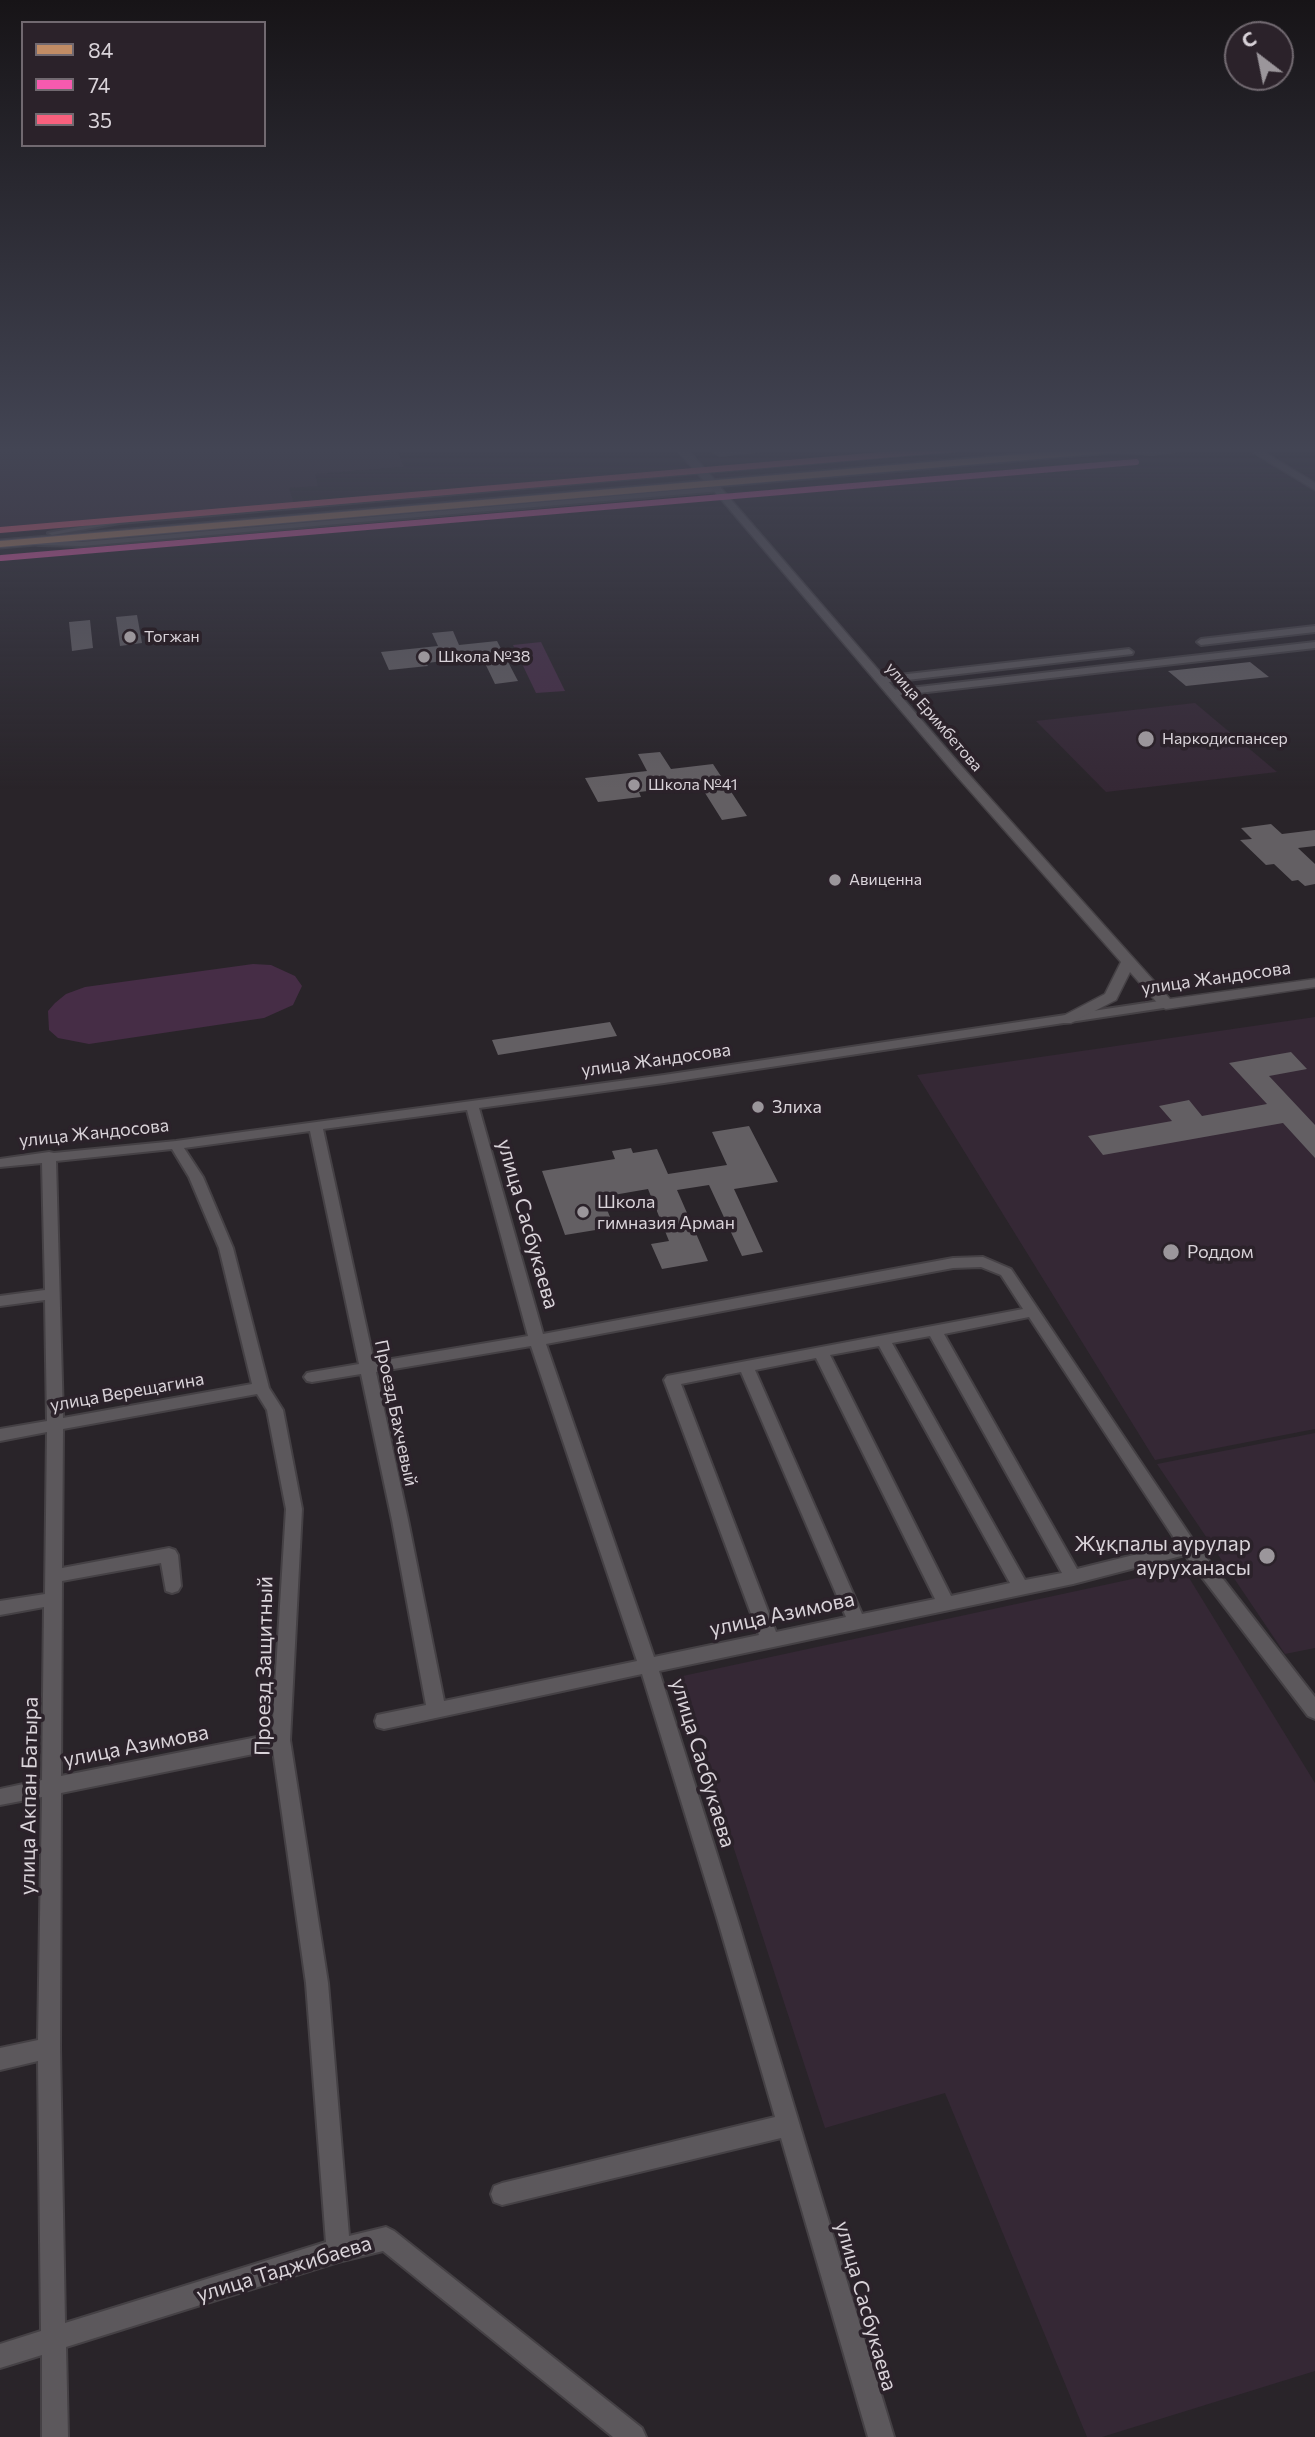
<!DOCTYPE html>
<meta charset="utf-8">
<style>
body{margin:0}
#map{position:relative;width:1315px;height:2437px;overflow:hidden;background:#292429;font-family:Commissioner,sans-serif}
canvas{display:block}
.legend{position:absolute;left:21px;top:21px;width:245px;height:126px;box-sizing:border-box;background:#2b222a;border:2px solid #716970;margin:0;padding:9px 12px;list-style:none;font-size:21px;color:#d9d3d9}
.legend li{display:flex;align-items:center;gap:14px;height:35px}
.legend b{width:35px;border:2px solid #716970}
.north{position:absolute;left:1224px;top:21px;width:70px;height:70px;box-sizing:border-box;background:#2b222a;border:2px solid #716970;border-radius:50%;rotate:328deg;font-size:19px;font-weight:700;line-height:28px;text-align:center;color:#d9d3d9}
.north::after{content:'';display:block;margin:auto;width:24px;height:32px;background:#9b969b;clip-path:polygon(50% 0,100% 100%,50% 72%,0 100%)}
</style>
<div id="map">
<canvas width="1315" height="2437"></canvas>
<ul class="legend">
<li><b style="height:9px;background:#c18c65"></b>84</li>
<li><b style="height:9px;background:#f75aaf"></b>74</li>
<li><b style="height:9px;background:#f8607d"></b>35</li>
</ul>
<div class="north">С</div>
</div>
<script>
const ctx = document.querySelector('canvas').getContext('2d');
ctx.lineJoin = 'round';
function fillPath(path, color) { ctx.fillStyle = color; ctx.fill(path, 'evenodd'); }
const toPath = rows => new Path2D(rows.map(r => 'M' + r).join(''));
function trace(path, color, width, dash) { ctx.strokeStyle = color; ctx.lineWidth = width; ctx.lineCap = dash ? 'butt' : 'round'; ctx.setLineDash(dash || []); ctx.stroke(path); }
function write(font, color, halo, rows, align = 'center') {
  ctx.font = font + ' Commissioner,sans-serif'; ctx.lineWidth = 7; ctx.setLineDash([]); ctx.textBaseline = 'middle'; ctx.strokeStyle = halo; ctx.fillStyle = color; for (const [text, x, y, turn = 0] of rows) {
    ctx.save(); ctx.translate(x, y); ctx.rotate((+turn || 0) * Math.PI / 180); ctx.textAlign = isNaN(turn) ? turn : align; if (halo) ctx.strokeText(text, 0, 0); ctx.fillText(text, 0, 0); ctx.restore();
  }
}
const built = toPath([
 [0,448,396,448,404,467,315,474,318,486,289,488,296,509,0,534],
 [1195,703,1277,772,1106,792,1036,721],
 [1315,1017,1315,1429,1155,1460,917,1075],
 [1315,1433,1315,1648,1285,1654,1157,1464],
 [1183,1568,1315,1783,1315,2371,1102,2437,1087,2437,945,2093,825,2128,678,1677]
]);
const green = toPath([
 [541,642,565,691,536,693,513,645],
 [253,964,271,965,295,976,302,986,293,1005,264,1018,89,1044,58,1038,49,1030,48,1011,55,1003,66,994,85,987]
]);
const building = toPath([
 [137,615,142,643,120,646,116,617],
 [90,620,93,648,72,651,69,622],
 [453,631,459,645,497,641,518,681,495,684,482,657,426,663,428,666,389,670,381,652,438,646,432,633],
 [1250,662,1269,677,1186,686,1168,671],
 [660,752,671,769,713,764,747,816,722,820,700,785,639,792,641,797,598,802,585,778,647,771,638,754],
 [1271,824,1282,834,1315,830,1315,846,1298,848,1315,864,1315,884,1305,886,1298,880,1292,881,1274,864,1266,865,1240,840,1252,839,1241,828],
 [610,1022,617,1036,498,1055,492,1040],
 [1291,1052,1307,1069,1269,1076,1315,1125,1315,1158,1283,1123,1103,1155,1088,1136,1172,1121,1159,1106,1189,1100,1202,1116,1267,1104,1229,1063],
 [749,1126,778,1182,734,1189,763,1252,742,1256,709,1185,677,1190,708,1261,662,1269,651,1244,669,1241,648,1189,602,1197,614,1227,565,1235,542,1171,615,1159,612,1151,631,1148,633,1153,657,1149,668,1174,727,1165,712,1132]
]);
const minor = toPath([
 [707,448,721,451,781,448,720,455,707,448],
 [953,448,986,448,120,523,52,535,48,533,120,519,953,448],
 [1116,448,1153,450,1195,448,1153,454,1118,452,1115,450,1116,448],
 [717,487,721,489,720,491,82,546,38,545,34,543,38,541,82,542,717,487],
 [1315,626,1315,632,1201,645,1197,642,1201,639,1315,626],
 [1315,642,1315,648,892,696,887,693,892,690,1315,642],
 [1129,649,1133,652,1132,654,881,683,876,680,881,677,1129,649],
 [1166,1000,1172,1004,1170,1007,664,1083,479,1108,543,1334,953,1258,983,1257,1011,1269,1195,1543,1315,1697,1315,1719,1308,1716,1185,1555,1073,1584,659,1671,738,1921,894,2437,868,2437,781,2138,502,2205,494,2202,491,2194,494,2186,502,2183,775,2117,718,1921,642,1674,384,1729,377,1727,375,1721,377,1715,426,1705,392,1520,361,1374,312,1382,307,1381,304,1377,307,1373,312,1372,359,1364,310,1131,184,1148,203,1177,233,1248,269,1388,283,1410,302,1509,290,1740,328,1983,349,2236,386,2227,394,2231,642,2428,646,2437,613,2437,383,2251,338,2262,66,2347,68,2437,42,2437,42,2355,0,2368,0,2344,41,2331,38,2061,0,2070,0,2048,38,2040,42,1797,0,1805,0,1789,42,1780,44,1607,0,1615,0,1601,45,1594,47,1432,0,1441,0,1429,47,1421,45,1300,0,1306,0,1296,45,1290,42,1163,0,1167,0,1159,49,1152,54,1153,176,1141,664,1075,1166,1000],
 [467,1110,528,1336,374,1362,323,1129,467,1110],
 [172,1149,189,1177,219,1248,252,1384,63,1418,56,1161,172,1149],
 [981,1267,1001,1275,1023,1309,667,1376,664,1380,759,1635,654,1657,546,1344,953,1268,981,1267],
 [1029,1317,1178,1544,1077,1569,944,1334,1029,1317],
 [930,1336,1062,1573,1025,1580,892,1343,930,1336],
 [531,1346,637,1661,444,1701,408,1520,376,1372,531,1346],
 [879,1346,1010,1583,951,1596,830,1355,879,1346],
 [816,1358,935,1599,862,1614,755,1370,816,1358],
 [741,1372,846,1617,776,1632,681,1384,741,1372],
 [257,1394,267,1410,286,1509,272,1734,61,1776,62,1581,161,1563,166,1591,172,1593,178,1591,181,1586,178,1555,175,1550,169,1548,62,1568,63,1429,257,1394],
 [273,1750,306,1983,326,2242,65,2323,60,2048,61,1793,273,1750]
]);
const tertiary = toPath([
 [1246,448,1257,448,1315,483,1315,490,1246,448],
 [714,487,720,487,963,768,1170,999,1315,979,1315,987,1166,1009,1161,1007,1130,972,1116,1000,1071,1023,1061,1023,1058,1020,1061,1017,1105,994,1121,962,955,774,714,491,714,487]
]);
const secondary = toPath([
 [675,448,686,448,721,487,721,491,713,491,675,448]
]);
const primary = toPath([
 [1090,448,1140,448,1135,451,0,548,0,540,1090,448]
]);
const bus1 = toPath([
 [0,544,1130,448]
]);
const bus2 = toPath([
 [1,558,1136,462]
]);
const bus3 = toPath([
 [0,530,964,448]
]);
const markers = [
 [130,637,7,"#9b969b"],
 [424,657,7,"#9b969b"],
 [1146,739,9,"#9b969b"],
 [634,785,7,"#9b969b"],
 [835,880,7,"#9b969b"],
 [758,1107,7,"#9b969b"],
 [583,1212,7,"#9b969b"],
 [1171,1252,9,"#9b969b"],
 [1267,1556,9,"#9b969b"]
];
const farPoinames = [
 ["Тогжан",144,637],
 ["Школа №38",438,657],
 ["Наркодиспансер",1162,739],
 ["Школа №41",648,785],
 ["Авиценна",849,880]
];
const farStreetnames = [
 ["улица Еримбетова",934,717,49]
];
const streetNames = [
 ["улица Жандосова",1216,978,-8],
 ["улица Жандосова",656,1060,-8],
 ["улица Жандосова",94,1133,-6],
 ["улица Верещагина",127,1392,-10],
 ["Проезд Бахчевый",396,1413,78]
];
const poiNames = [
 ["Злиха",772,1107],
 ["Школа",597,1202],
 ["гимназия Арман",597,1223],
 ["Роддом",1187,1252]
];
const nearStreetnames = [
 ["улица Сасбукаева",528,1224,74],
 ["улица Азимова",782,1614,-12],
 ["Проезд Защитный",264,1666,-89],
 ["улица Азимова",136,1746,-11],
 ["улица Сасбукаева",703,1763,73],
 ["улица Акпан Батыра",29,1796,-89],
 ["улица Таджибаева",284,2269,-17],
 ["улица Сасбукаева",866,2306,74]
];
const nearPoinames = [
 ["Жұқпалы аурулар",1251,1544],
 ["ауруханасы",1251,1568]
];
fillPath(built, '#352835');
fillPath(green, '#462d46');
fillPath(building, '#635f63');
trace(minor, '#454145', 4);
trace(tertiary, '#454145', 3);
trace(secondary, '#454145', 3);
trace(primary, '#454145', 3);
fillPath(minor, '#5c585c');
fillPath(tertiary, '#5c585c');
fillPath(secondary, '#595459');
fillPath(primary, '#655c65');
trace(bus1, '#c18c65', 6);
trace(bus2, '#f75aaf', 6);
trace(bus3, '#f8607d', 6);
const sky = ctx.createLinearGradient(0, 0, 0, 790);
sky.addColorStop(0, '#171417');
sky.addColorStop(0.57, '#434554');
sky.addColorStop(1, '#43455400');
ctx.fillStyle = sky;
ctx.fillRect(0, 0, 1315, 790);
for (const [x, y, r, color] of markers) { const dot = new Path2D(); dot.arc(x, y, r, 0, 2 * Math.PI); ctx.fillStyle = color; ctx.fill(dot); trace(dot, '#2b222a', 2.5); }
write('16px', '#d9d3d9', '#2b222a', farPoinames, 'left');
write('16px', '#d9d3d9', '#2b222a', farStreetnames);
write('18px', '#d9d3d9', '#2b222a', streetNames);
write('18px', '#d9d3d9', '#2b222a', poiNames, 'left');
write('21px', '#d9d3d9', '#2b222a', nearStreetnames);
write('21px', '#d9d3d9', '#2b222a', nearPoinames, 'right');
</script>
